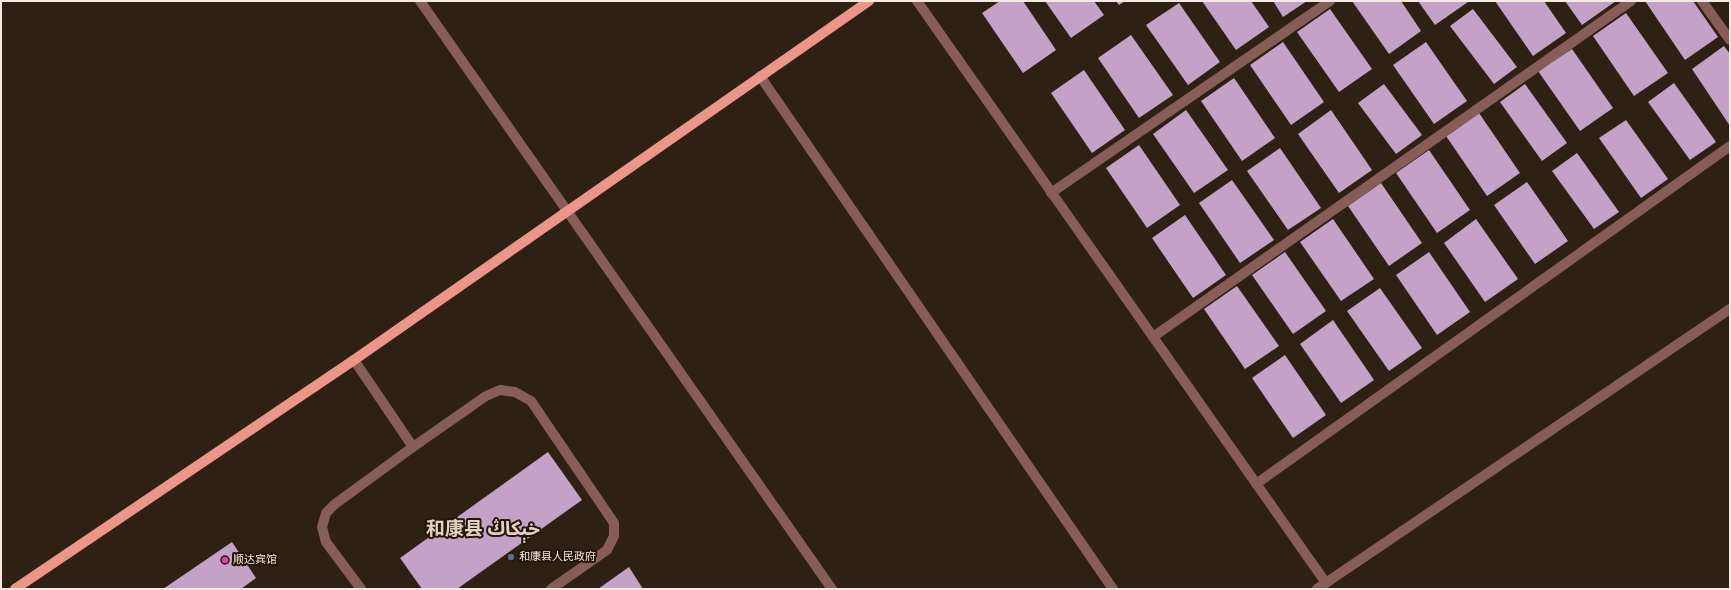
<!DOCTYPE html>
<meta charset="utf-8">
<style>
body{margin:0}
#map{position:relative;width:1731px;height:590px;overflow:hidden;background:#2e2013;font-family:"IBM Plex Sans",sans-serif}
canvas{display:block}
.frame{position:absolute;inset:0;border:2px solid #f4eae2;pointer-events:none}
</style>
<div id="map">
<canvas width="1731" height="590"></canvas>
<div class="frame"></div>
</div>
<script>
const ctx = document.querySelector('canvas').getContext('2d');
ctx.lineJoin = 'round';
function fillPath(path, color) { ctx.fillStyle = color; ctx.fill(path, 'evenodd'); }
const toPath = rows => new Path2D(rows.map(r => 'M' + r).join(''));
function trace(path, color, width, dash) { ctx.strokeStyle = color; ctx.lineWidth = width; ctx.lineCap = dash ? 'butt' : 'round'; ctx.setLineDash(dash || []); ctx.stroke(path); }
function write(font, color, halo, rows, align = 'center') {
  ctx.font = font + ' "IBM Plex Sans","Noto Sans Arabic","Noto Sans SC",sans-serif'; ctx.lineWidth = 4; ctx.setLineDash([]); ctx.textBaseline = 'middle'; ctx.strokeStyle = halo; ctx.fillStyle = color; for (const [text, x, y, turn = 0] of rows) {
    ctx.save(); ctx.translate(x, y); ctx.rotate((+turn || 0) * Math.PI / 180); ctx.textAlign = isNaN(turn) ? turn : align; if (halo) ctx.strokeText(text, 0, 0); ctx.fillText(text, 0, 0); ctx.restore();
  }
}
const building = toPath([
 [1000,1,1023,1,1056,50,1023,73,982,13],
 [1045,1,1094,1,1104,15,1071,38],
 [1116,1,1125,1,1119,5],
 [1202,1,1251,1,1269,27,1236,50],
 [1273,1,1307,1,1283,17],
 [1352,1,1401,1,1421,31,1389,54],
 [1418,1,1468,1,1468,2,1435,25],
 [1495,1,1544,1,1566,33,1533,56],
 [1565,1,1616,1,1582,25],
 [1645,1,1693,1,1718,37,1685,60],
 [1179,3,1220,62,1188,85,1146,25],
 [1330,9,1372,69,1339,92,1297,32],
 [1473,9,1517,67,1494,84,1450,26],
 [1626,13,1668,73,1634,96,1593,36],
 [1131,35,1173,95,1139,118,1098,58],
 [1283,42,1324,102,1291,125,1250,65],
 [1426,42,1467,101,1434,124,1393,65],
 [1724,46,1730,54,1730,126,1692,69],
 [1572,49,1613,108,1580,131,1538,71],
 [1084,70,1125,130,1092,153,1051,93],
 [1234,78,1275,138,1242,161,1201,101],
 [1674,83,1716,142,1690,160,1648,102],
 [1384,84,1422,135,1396,154,1358,103],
 [1525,84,1567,143,1542,161,1500,102],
 [1186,110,1228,170,1194,193,1153,134],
 [1331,110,1372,170,1339,193,1298,134],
 [1479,113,1520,173,1487,196,1446,136],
 [1626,120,1668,179,1641,198,1599,138],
 [1139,145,1180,205,1147,228,1106,168],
 [1280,148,1321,208,1288,230,1247,171],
 [1429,150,1470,210,1437,233,1396,173],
 [1577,153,1619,212,1594,229,1552,171],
 [1232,180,1274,240,1240,263,1199,203],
 [1527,182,1568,241,1535,264,1494,205],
 [1381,183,1422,243,1389,266,1348,206],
 [1185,215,1226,275,1193,298,1152,238],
 [1333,219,1374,279,1341,301,1300,242],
 [1476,219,1518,279,1485,302,1444,243],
 [1285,252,1326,311,1293,334,1252,275],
 [1429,252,1470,312,1437,335,1396,275],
 [1237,286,1279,346,1245,369,1204,309],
 [1380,288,1422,348,1389,371,1347,311],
 [1333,320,1374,380,1341,403,1300,344],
 [1285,355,1326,415,1293,438,1252,378],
 [548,452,582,500,457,589,422,589,400,558],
 [232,542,256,578,241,589,163,589],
 [629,567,643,589,598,589]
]);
const minor = toPath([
 [420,1,832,589],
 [917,1,1326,583],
 [1702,1,1730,40],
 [760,76,1113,589],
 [1051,193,1330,1],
 [1153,337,1631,1],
 [354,360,413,447,486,396,500,390,515,392,531,401,614,523,614,536,607,550,551,589],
 [1256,484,1730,146],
 [361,589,326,542,322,527,326,513,335,504,413,447],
 [1317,589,1730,309]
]);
const major = toPath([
 [15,589,354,360,869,1]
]);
const markers = [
 [511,557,4,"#5c6f8a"],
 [225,560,4,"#d1479c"]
];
const poiNames = [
 ["和康县人民政府",519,557],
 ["顺达宾馆",233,560]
];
const townNames = [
 ["和康县 خېكاڭ",483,530]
];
fillPath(building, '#c4a2c8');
trace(minor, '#875d57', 10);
trace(major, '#ec968a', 10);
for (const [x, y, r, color] of markers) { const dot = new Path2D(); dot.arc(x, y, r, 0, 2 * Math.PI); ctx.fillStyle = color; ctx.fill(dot); trace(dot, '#24170a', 1.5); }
write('11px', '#f4eae2', '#24170a', poiNames, 'left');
write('bold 19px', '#e4d1c1', '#24170a', townNames);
</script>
